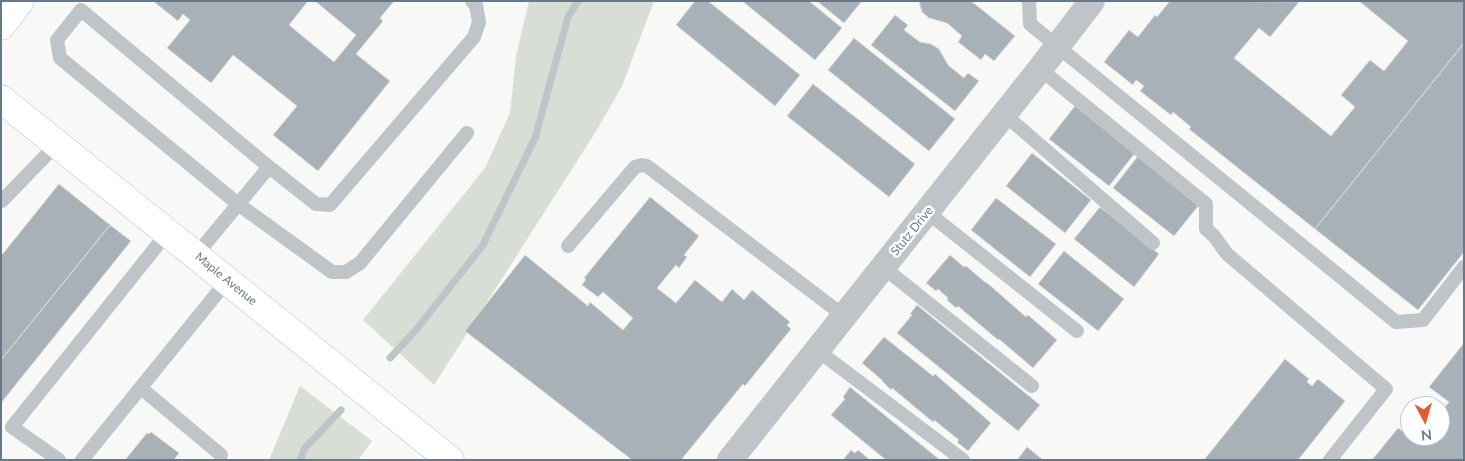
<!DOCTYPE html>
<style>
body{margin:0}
#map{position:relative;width:1465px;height:461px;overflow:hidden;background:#f8f8f6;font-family:Lato,sans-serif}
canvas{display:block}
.frame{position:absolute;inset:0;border:2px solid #687886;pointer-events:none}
.north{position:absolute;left:1400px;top:396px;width:50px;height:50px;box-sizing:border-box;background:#fff;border:1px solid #c3c9cf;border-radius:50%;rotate:174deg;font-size:14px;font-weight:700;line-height:20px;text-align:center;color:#687886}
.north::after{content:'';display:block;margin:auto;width:18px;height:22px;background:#de5e31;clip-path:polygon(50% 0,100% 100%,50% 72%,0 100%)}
</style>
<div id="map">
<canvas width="1465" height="461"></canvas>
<div class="frame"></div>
<div class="north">N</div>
</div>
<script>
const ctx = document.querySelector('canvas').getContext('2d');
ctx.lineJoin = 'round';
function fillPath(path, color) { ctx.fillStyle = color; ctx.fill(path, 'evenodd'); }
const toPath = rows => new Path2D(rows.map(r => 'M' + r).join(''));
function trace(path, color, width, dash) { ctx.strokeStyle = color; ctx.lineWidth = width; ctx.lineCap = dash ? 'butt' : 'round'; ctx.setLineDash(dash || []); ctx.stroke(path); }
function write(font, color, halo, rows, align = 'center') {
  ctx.font = font + ' Lato,sans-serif'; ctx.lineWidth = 5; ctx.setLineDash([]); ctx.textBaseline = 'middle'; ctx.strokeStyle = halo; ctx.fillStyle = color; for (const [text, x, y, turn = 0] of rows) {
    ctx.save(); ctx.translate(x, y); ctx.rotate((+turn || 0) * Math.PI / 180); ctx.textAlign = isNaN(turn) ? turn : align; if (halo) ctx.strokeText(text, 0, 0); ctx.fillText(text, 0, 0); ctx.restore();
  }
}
const green = toPath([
 [529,1,654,1,622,86,595,133,434,385,363,320,485,168,510,113,516,56],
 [300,386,372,441,358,460,269,460]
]);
const stream = toPath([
 [390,358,416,330,483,245,535,138,568,17,578,1],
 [300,460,305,448,341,410]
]);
const building = toPath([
 [153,1,308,1,289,25,334,62,356,35,315,1,394,1,380,18,383,21,356,54,390,81,318,171,273,135,297,106,233,55,211,83,167,48,190,20,183,14,178,21,153,1],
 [695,1,708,1,800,75,775,106,676,25,695,1],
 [742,1,809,1,842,28,815,60,742,1],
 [817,1,862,1,844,23,817,1],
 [919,1,971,1,1015,36,994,61,985,54,981,60,958,42,962,36,947,23,929,18,922,12,919,1],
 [1170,1,1299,2,1270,37,1259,28,1234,58,1331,136,1355,107,1341,95,1370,60,1384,71,1408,41,1359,1,1464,1,1464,43,1315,229,1189,129,1191,127,1173,112,1171,115,1140,91,1144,86,1136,80,1133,85,1104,62,1129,30,1138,37,1155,15,1157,17,1170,1],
 [895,15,908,25,904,30,920,42,931,44,939,49,948,65,964,78,968,73,979,81,955,111,871,45,895,15],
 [854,38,955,119,929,151,828,70,854,38],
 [1464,43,1464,252,1418,310,1315,229,1464,43],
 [813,84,915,164,889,197,787,116,813,84],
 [1075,106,1135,153,1109,186,1049,139,1075,106],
 [1032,153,1091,200,1065,233,1006,186,1032,153],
 [1138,156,1199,205,1174,236,1113,188,1138,156],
 [59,184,110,225,1,360,1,256,59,184],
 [650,197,699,236,684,255,687,257,679,268,676,265,657,288,676,303,695,280,722,302,732,289,744,300,752,290,790,322,787,325,791,329,745,386,743,384,681,460,632,460,465,331,525,255,588,306,590,302,623,330,633,318,603,292,598,297,582,285,586,279,584,278,650,197],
 [996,198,1056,244,1030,277,971,230,996,198],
 [1100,207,1159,254,1134,287,1074,239,1100,207],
 [110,225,131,241,1,403,1,360,110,225],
 [1064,251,1124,299,1098,331,1038,284,1064,251],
 [950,255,964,267,966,266,986,283,986,282,1026,317,1028,315,1057,340,1033,368,999,339,998,340,958,306,956,308,947,300,948,298,938,289,936,291,926,283,950,255],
 [917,305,1040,405,1018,431,897,333,912,315,910,314,917,305],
 [884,337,933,376,935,374,991,423,968,451,957,442,959,440,934,420,933,422,892,388,891,390,882,381,883,381,862,363,884,337],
 [1464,343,1464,459,1463,460,1372,460,1398,428,1417,442,1422,436,1440,436,1440,414,1449,402,1429,387,1464,343],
 [1285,359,1309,379,1307,382,1312,386,1318,379,1345,401,1298,460,1204,460,1285,359],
 [850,387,940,460,886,460,831,415,845,399,843,397,850,387],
 [151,432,179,453,174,460,125,460,147,433,149,434,151,432],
 [1027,447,1043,460,1017,460,1027,447],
 [851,450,855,453,858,450,870,460,843,460,851,450]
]);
const service = toPath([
 [1029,1,1030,24,1396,322,1423,320,1464,267],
 [1040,69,1206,204,1206,229,1214,236,1227,254,1386,389,1330,460],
 [1004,114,1153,243],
 [467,133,360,263,346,272,332,272,238,204,60,58,57,40,81,10,269,167,316,204,330,205,474,37,479,22,476,5,472,1],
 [1,201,2,201,57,144],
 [927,212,1077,331],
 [568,246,635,167,642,165,647,166,844,316],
 [196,255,269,167],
 [883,267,1032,386],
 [817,350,963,460],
 [141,388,221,455],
 [59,460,12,427,168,232],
 [82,460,227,281]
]);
const minor = toPath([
 [730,460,1040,69,1092,1]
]);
const secondary = toPath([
 [1,26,20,1],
 [1,99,450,460]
]);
const streetNames = [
 ["Stutz Drive",912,231,-51],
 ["Maple Avenue",226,279,39]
];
fillPath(green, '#d8ddd5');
trace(stream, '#bbc5ca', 7);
fillPath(building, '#a8b1b7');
trace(building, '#dadad8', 1);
trace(secondary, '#b4b9be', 29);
trace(service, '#bfc4c8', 14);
trace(minor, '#bfc4c8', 26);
trace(secondary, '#fff', 28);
write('12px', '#687886', '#fff', streetNames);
</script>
